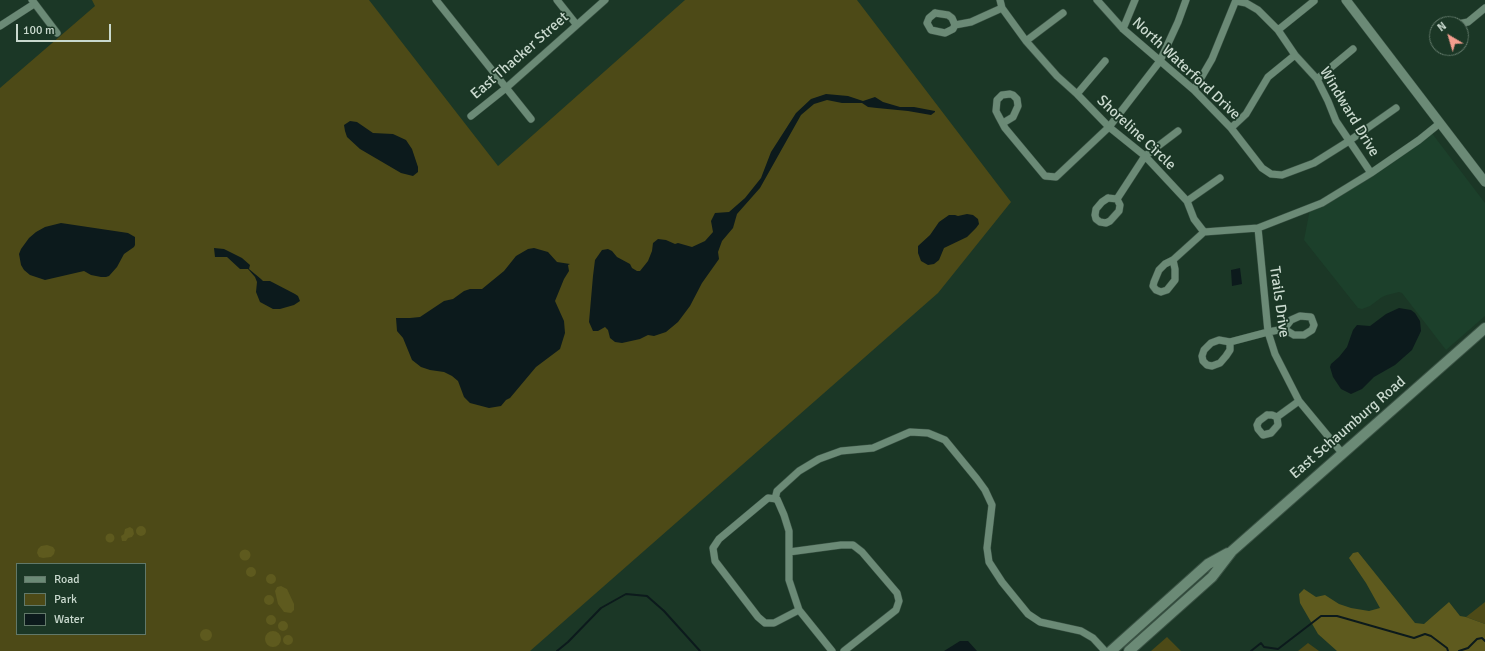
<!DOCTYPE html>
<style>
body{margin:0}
#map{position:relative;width:1485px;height:651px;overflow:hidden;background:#1b3726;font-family:Signika,sans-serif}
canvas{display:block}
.legend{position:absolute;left:16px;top:563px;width:130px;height:72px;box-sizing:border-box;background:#1b3726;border:1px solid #617869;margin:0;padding:5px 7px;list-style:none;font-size:12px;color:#c9d9ce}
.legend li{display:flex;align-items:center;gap:8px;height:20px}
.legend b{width:20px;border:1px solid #617869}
.north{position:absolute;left:1429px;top:16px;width:40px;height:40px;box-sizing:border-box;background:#1b3726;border:1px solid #617869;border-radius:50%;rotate:322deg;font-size:11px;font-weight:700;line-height:16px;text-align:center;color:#c9d9ce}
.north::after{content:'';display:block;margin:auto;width:14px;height:18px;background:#f59d8e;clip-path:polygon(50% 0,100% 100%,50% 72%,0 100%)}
.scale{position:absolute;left:16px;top:24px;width:95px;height:18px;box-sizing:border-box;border:2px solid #c9d9ce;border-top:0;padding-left:5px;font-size:12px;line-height:14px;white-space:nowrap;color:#c9d9ce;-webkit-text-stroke:3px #1b3726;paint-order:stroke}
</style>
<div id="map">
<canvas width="1485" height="651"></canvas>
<ul class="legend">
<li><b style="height:5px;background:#6b8a76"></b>Road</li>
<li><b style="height:11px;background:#4d4a17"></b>Park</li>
<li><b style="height:11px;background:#0c1a1c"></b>Water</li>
</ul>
<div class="north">N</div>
<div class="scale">100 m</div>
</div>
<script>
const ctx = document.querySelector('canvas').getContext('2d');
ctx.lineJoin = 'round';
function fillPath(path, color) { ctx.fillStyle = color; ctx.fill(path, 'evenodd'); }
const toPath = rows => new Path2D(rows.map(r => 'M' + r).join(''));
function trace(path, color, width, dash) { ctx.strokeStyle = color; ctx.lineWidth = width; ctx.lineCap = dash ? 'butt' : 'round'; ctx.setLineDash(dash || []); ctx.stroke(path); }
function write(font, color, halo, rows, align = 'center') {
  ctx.font = font + ' Signika,sans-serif'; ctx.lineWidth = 3.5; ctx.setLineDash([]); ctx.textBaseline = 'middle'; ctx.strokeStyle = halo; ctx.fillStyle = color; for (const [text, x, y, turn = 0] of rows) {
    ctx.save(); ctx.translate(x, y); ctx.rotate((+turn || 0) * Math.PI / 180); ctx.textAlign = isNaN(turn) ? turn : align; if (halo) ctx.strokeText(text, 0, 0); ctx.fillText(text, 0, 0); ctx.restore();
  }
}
const built = toPath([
 [1431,132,1485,203,1485,316,1446,350,1402,293,1399,292,1387,295,1382,297,1370,306,1362,309,1358,308,1304,240,1310,209]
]);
const green = toPath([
 [92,0,369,0,498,166,685,0,857,0,1011,202,938,293,530,651,0,651,0,88,95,6],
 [17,564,145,564,145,634,17,634],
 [1485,602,1485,624,1466,617],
 [1167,637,1181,651,1151,651],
 [1308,643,1319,651,1298,651]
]);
const forest = toPath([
 '136 531a5 5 0 1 1 10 0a5 5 0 1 1-10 0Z',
 [130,527,133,529,134,534,132,537,128,538,126,541,122,541,121,536,124,534,125,529],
 '105.5 538a4.5 4.5 0 1 1 9 0a4.5 4.5 0 1 1-9 0Z',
 [47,545,53,547,55,550,54,554,51,557,43,558,39,557,37,553,38,549,41,546],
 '239.5 555a5.5 5.5 0 1 1 11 0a5.5 5.5 0 1 1-11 0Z',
 [1358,552,1415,623,1424,624,1449,602,1460,616,1466,617,1485,624,1485,651,1337,651,1318,634,1300,603,1299,594,1304,589,1316,597,1325,595,1339,604,1351,608,1369,611,1380,608,1366,583,1349,558,1353,553],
 '246 572a5 5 0 1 1 10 0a5 5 0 1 1-10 0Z',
 '266 579a5 5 0 1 1 10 0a5 5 0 1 1-10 0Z',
 [281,586,287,589,294,604,294,610,291,613,284,612,278,604,275,591,277,587],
 '264 600a5 5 0 1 1 10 0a5 5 0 1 1-10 0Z',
 '266 620a5 5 0 1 1 10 0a5 5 0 1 1-10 0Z',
 '278 626a5 5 0 1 1 10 0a5 5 0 1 1-10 0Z',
 '200 635a6 6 0 1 1 12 0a6 6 0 1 1-12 0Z',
 '265 639a8 8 0 1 1 16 0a8 8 0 1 1-16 0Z',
 '283 640a5 5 0 1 1 10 0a5 5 0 1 1-10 0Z'
]);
const water = toPath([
 [826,94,848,96,863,101,875,97,883,102,900,107,914,107,935,111,935,112,931,115,908,111,877,108,868,107,862,103,842,103,827,100,814,104,801,115,760,188,737,214,733,228,722,241,718,252,719,259,702,283,690,306,678,322,666,332,654,336,648,335,640,339,622,343,615,342,610,338,608,330,605,327,598,331,593,331,589,322,593,276,595,260,602,250,608,249,612,251,617,257,630,264,632,268,637,271,640,271,648,261,652,251,653,243,658,239,666,240,675,244,678,243,692,247,705,241,713,232,711,221,715,213,729,212,745,198,761,178,771,152,796,113,811,99],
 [350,121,357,122,373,133,393,134,406,140,412,149,418,167,418,172,413,176,401,173,360,149,347,137,345,131,344,125],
 [967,214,973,215,978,219,979,224,976,228,967,237,944,248,939,260,934,264,928,265,921,261,918,253,918,246,930,235,939,222,949,215,955,215,958,216],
 [61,223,128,233,135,237,135,245,134,247,124,254,117,267,109,276,106,277,101,277,91,275,84,271,45,280,30,275,24,270,21,265,19,254,21,249,29,238,36,232,45,227],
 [214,248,224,249,242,258,250,265,249,269,261,279,263,281,270,281,295,294,298,296,300,301,294,305,280,309,273,309,260,302,256,292,257,282,255,277,248,269,240,269,227,257,215,257],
 [534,248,548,252,557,262,570,264,568,265,569,271,564,279,555,301,564,321,565,333,560,349,536,367,510,398,506,400,501,406,489,408,470,403,464,397,458,381,452,376,444,372,430,370,421,367,412,360,403,338,397,331,396,318,410,318,420,317,444,301,453,299,464,291,470,289,482,289,504,271,516,256,528,249],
 [1240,268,1242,284,1232,286,1231,270],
 [1399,308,1411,310,1415,313,1420,321,1421,331,1412,350,1395,365,1374,377,1362,389,1351,394,1341,389,1333,377,1330,367,1331,364,1339,357,1347,347,1353,330,1357,325,1370,326,1386,314],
 [960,641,968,641,977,651,944,651]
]);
const stream = toPath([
 [557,651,568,642,601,608,626,594,647,596,664,611,700,651],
 [1251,651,1261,643,1264,647,1278,649,1321,616,1337,616,1414,638,1425,634,1431,636,1447,648,1448,651],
 [1459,651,1468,648,1477,639,1482,638,1485,641]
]);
const minor = toPath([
 [32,0,57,33],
 [436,0,531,119],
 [557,0,576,24],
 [1000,0,1002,8,1026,41,1057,76,1077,94,1109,127,1145,156,1187,201,1194,219,1204,232,1258,228,1322,203,1371,173,1419,140,1440,123],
 [1097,0,1123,29,1194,90,1231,128,1262,168,1271,174,1282,175,1314,163,1349,141,1396,108],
 [1236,1,1246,3,1258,10,1278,30,1295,55,1317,79,1328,101,1336,121,1371,173],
 [935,13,948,15,952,18,955,25,953,29,945,33,931,30,927,23,929,18,935,13],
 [1458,24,1468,22,1485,8],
 [955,25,971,22,1002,8],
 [0,26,34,4],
 [1123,29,1135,0],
 [1278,30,1314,1],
 [1026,41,1063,13],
 [1317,79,1353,49],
 [1194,90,1212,59,1236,0],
 [1077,94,1105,61],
 [471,116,506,88,605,0],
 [1003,123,1013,117,1018,106,1017,99,1013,95,1010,94,1002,95,997,100,996,111,998,115,1005,128,1045,176,1056,177,1109,127,1160,61,1178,22,1186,0],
 [1231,128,1246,114,1268,77,1295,55],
 [1108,198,1117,199,1120,205,1119,211,1110,221,1106,223,1100,222,1096,219,1095,215,1096,209,1102,202,1108,198],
 [1117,199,1145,156,1178,131],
 [1187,201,1220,178],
 [1258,228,1268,332,1275,354,1299,401,1342,453],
 [1173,260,1175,269,1175,280,1167,290,1161,292,1156,290,1153,286,1154,282,1159,270,1165,264,1173,260,1204,232],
 [1230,342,1230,350,1226,356,1220,363,1212,366,1207,365,1203,361,1202,356,1204,350,1211,343,1219,340,1230,342,1268,332,1284,329,1294,335,1304,335,1312,330,1314,325,1311,317,1300,316,1291,320,1284,329],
 [1267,415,1272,415,1277,417,1278,425,1271,433,1263,435,1258,429,1257,425,1259,421,1267,415],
 [1277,417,1299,401],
 [775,499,777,491,799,471,819,459,841,451,873,448,910,432,928,433,945,440,977,479,985,490,992,505,987,548,989,562,1002,582,1028,614,1040,622,1081,631,1093,638,1105,651],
 [789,552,841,545,853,545,862,552,897,593,899,601,896,610,844,651],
 [799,610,774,623,765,623,758,617,715,561,713,548,719,539,768,498,777,499,784,515,789,531,789,580,799,610,832,651]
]);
const tertiary = toPath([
 [1346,0,1485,182]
]);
const secondary = toPath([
 [1111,651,1208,564,1228,553],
 [1129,651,1212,577,1232,551,1485,328]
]);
const streetNames = [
 ["East Thacker Street",520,56,-41],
 ["North Waterford Drive",1186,69,43],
 ["Windward Drive",1349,112,59],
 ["Shoreline Circle",1136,133,43],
 ["Trails Drive",1279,302,82],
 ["East Schaumburg Road",1348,428,-41]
];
fillPath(built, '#1c402b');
fillPath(green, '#4d4a17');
fillPath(forest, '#5e5a1e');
fillPath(water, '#0c1a1c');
trace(stream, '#0c1a1c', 2);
trace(minor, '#3a5244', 8);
trace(tertiary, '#3a5244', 10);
trace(secondary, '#3a5244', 12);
trace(minor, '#6b8a76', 7);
trace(tertiary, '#6b8a76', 9);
trace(secondary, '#6b8a76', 10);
write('15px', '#c9d9ce', '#1b3726', streetNames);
</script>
